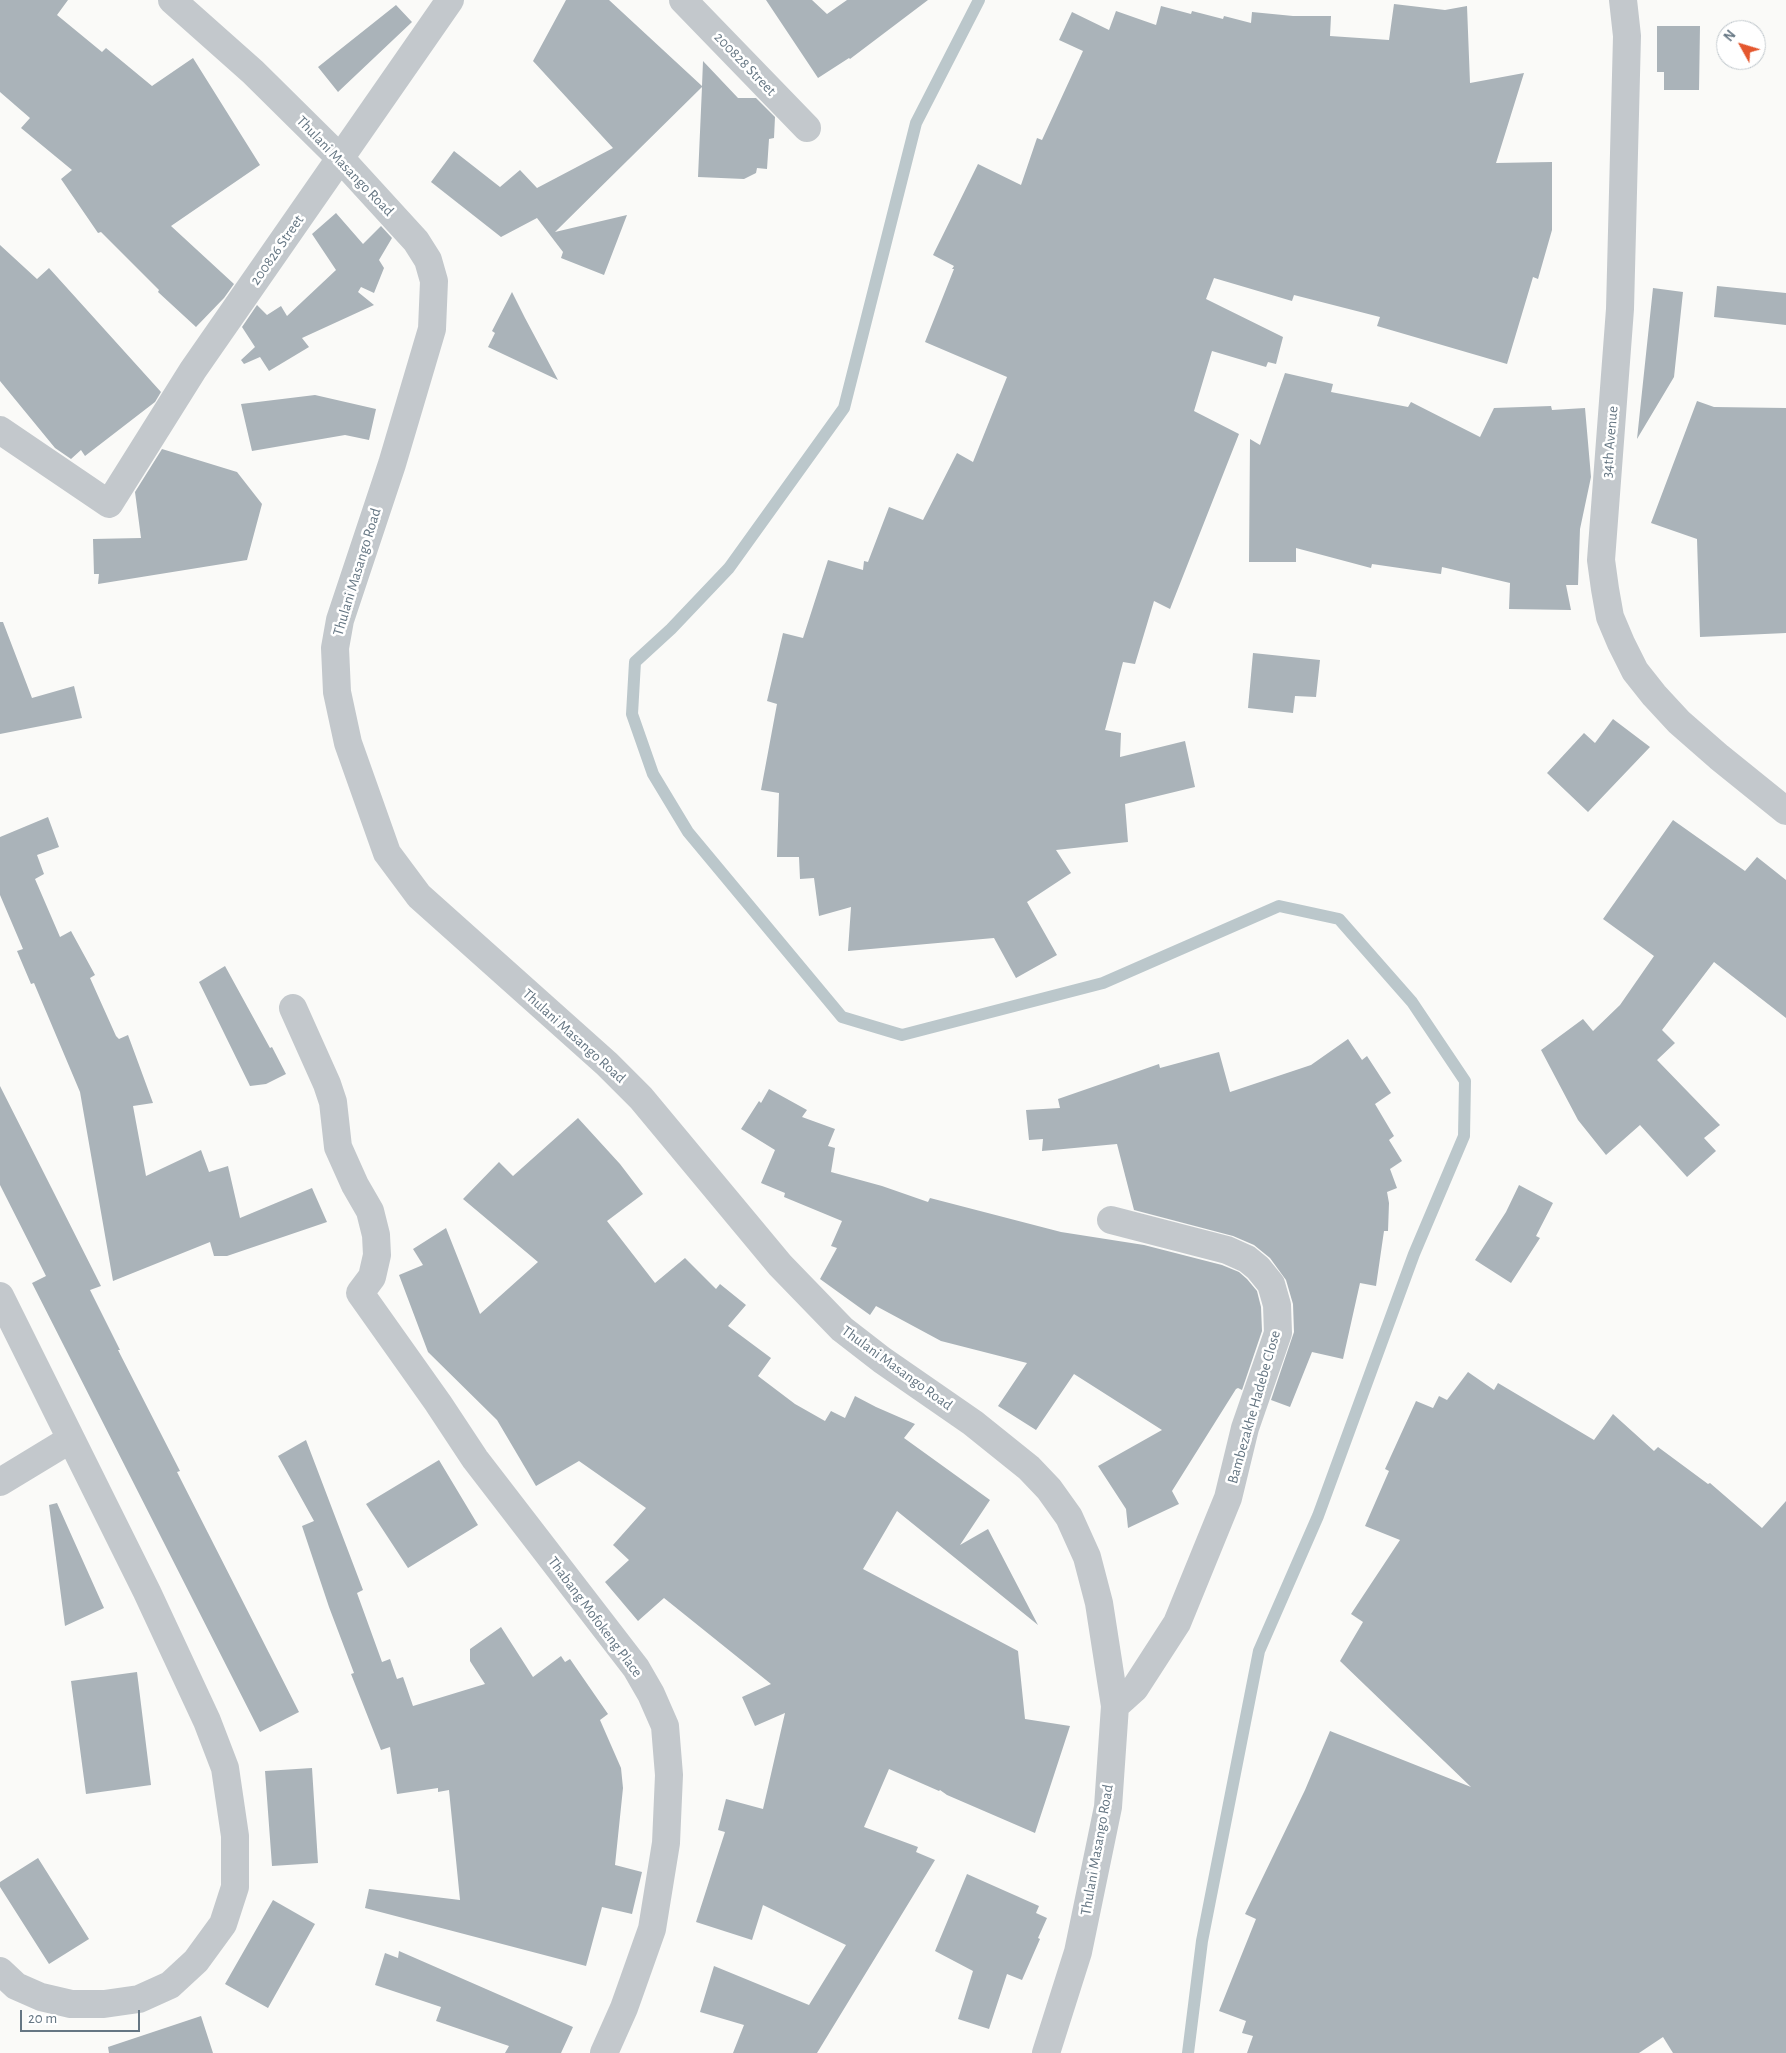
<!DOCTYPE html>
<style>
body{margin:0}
#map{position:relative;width:1786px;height:2053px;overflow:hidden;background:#fafaf8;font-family:"Alegreya Sans",sans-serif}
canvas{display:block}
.north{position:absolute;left:1716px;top:20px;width:50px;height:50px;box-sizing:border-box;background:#fff;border:1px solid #c1c8cd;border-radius:50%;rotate:309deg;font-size:14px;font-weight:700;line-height:20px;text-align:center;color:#657683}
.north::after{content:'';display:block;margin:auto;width:18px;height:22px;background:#e4572e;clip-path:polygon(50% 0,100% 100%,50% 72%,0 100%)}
.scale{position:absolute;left:20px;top:2010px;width:120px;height:22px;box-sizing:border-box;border:2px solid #657683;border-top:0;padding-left:6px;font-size:15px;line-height:18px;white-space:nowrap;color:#657683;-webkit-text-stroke:4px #fff;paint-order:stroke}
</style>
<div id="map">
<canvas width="1786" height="2053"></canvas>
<div class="north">N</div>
<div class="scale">20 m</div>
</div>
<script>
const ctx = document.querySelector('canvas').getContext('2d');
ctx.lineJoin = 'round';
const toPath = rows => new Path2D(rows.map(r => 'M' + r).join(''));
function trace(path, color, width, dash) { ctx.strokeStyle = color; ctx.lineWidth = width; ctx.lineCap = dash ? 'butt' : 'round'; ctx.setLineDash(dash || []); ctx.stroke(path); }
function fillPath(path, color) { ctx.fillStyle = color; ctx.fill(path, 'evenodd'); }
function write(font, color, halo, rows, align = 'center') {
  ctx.font = font + ' "Alegreya Sans",sans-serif'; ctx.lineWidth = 5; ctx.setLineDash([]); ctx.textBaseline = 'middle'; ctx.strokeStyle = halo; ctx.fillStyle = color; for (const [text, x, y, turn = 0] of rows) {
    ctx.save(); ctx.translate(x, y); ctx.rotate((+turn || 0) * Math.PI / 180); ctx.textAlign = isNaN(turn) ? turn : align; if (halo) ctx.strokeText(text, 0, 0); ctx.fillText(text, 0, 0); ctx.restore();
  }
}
const stream = toPath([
 [979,0,916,123,844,408,729,568,671,629,635,662,632,714,653,774,688,832,842,1017,902,1035,1103,983,1279,906,1339,919,1412,1002,1465,1081,1464,1136,1414,1254,1318,1516,1259,1651,1202,1941,1188,2053]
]);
const building = toPath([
 [0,0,68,0,57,15,102,52,106,48,152,86,193,58,260,165,171,226,234,284,224,298,196,327,158,292,159,290,101,232,98,233,61,179,72,170,21,128,30,118,0,92],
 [566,0,609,0,702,86,703,61,738,98,756,98,775,117,774,138,769,139,767,169,757,168,756,173,744,179,698,177,702,87,555,232,627,215,604,275,561,258,563,252,537,218,501,237,431,182,454,151,500,187,520,170,537,188,613,148,533,61],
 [766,0,812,0,827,14,847,0,928,0,850,59,849,58,818,78],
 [1394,4,1445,10,1467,6,1470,83,1524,73,1496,163,1552,162,1552,230,1538,279,1533,277,1507,364,1377,326,1380,317,1294,295,1292,301,1214,278,1206,299,1283,337,1276,364,1268,362,1266,367,1212,351,1194,411,1239,434,1170,609,1154,601,1135,664,1123,662,1105,730,1121,733,1120,757,1185,741,1195,787,1125,804,1128,842,1056,850,1071,873,1027,902,1057,955,1016,978,994,938,848,951,851,907,819,916,814,878,800,879,799,857,777,857,779,793,761,790,777,704,767,701,783,633,803,638,828,560,863,570,864,561,868,562,889,507,923,520,957,453,973,462,1007,377,925,342,954,269,952,269,954,266,933,255,978,164,1021,185,1037,138,1042,140,1083,51,1059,40,1072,12,1109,30,1116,11,1156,25,1161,6,1191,14,1192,11,1223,19,1224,16,1251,23,1252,12,1293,16,1331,16,1330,36,1389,40],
 [396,5,412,22,338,92,318,67],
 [1657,26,1700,26,1699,90,1664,90,1664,72,1657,72],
 [336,213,363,244,381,226,392,238,379,260,384,268,374,293,361,287,358,292,374,305,302,338,309,347,269,371,260,357,244,364,241,360,255,347,242,327,257,305,267,315,281,306,287,316,336,270,312,234],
 [0,245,37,279,49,268,161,392,155,402,85,456,81,450,71,459,55,448,0,381],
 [1717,286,1786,293,1786,325,1714,317],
 [1653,288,1683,292,1674,377,1637,439],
 [512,292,525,318,558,380,488,347,495,333,492,331],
 [1285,373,1333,384,1331,392,1408,407,1411,402,1480,437,1494,408,1551,406,1552,410,1585,408,1591,477,1580,529,1578,585,1566,585,1571,610,1509,609,1510,583,1442,567,1441,574,1372,564,1371,568,1296,548,1296,562,1249,562,1250,439,1260,445],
 [315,395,376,409,369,440,345,435,252,451,241,404],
 [1697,401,1714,407,1786,408,1786,633,1700,637,1697,539,1651,523],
 [162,449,237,472,262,504,247,560,98,584,99,574,94,574,93,539,141,538,135,492],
 [0,622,3,622,32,698,74,686,82,718,0,734],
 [1253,653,1320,660,1316,697,1295,696,1293,713,1248,708],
 [1613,719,1650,747,1588,812,1547,773,1584,733,1595,743],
 [48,817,59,847,37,855,44,874,35,879,60,937,71,931,95,975,90,978,116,1036,119,1039,128,1035,153,1103,133,1106,146,1176,201,1150,209,1172,228,1166,240,1218,312,1188,327,1222,227,1256,214,1256,210,1242,113,1281,80,1092,34,983,31,984,17,951,23,949,0,895,0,837],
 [1673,820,1745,871,1757,857,1786,880,1786,1018,1714,962,1662,1030,1675,1043,1657,1060,1720,1125,1704,1138,1716,1151,1687,1177,1640,1125,1606,1155,1578,1120,1541,1050,1583,1019,1593,1031,1620,1005,1654,956,1603,919],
 [225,966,270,1048,272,1047,286,1074,266,1084,250,1086,199,982],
 [1348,1039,1362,1060,1367,1056,1391,1093,1375,1104,1394,1136,1389,1140,1402,1161,1390,1169,1397,1188,1387,1192,1389,1203,1388,1231,1384,1231,1376,1286,1360,1283,1343,1359,1312,1352,1290,1407,1271,1400,1294,1332,1293,1304,1286,1280,1270,1258,1254,1245,1233,1236,1134,1210,1117,1144,1042,1151,1043,1139,1029,1140,1026,1110,1060,1108,1058,1099,1159,1064,1160,1068,1219,1052,1230,1092,1311,1065],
 [0,1086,101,1286,90,1290,120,1350,118,1350,180,1471,177,1472,299,1712,260,1732,32,1283,46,1276,0,1185],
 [769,1089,807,1110,802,1117,835,1129,828,1146,835,1148,831,1172,882,1186,928,1202,930,1198,1061,1232,1144,1245,1222,1265,1239,1272,1247,1279,1257,1291,1261,1307,1262,1331,1242,1390,1238,1388,1236,1389,1172,1491,1179,1504,1128,1528,1126,1509,1098,1466,1162,1430,1074,1374,1036,1430,998,1406,1027,1363,941,1341,876,1306,870,1315,820,1279,837,1248,831,1246,842,1221,784,1197,785,1193,761,1183,775,1150,741,1129,759,1101,761,1103],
 [578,1118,620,1164,643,1194,607,1221,655,1283,685,1258,716,1289,720,1284,746,1305,728,1326,771,1358,758,1376,795,1404,825,1421,831,1411,845,1418,855,1396,876,1407,915,1424,904,1438,990,1500,960,1545,988,1529,1038,1625,897,1511,863,1569,1018,1651,1025,1719,1070,1726,1035,1833,947,1795,940,1790,939,1791,889,1769,864,1827,918,1847,916,1852,935,1860,817,2053,733,2053,744,2025,700,2012,714,1966,809,2005,846,1945,763,1905,752,1940,696,1922,725,1832,718,1830,726,1799,763,1809,785,1713,755,1726,742,1697,771,1684,664,1598,638,1621,605,1582,629,1560,613,1545,646,1508,579,1461,536,1486,497,1420,428,1352,399,1275,423,1265,413,1249,446,1228,480,1314,538,1262,463,1199,499,1162,513,1176],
 [1519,1185,1553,1203,1536,1236,1540,1238,1511,1283,1475,1260,1506,1212],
 [1468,1372,1494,1390,1498,1383,1594,1440,1613,1414,1654,1451,1658,1447,1708,1484,1710,1483,1762,1528,1786,1501,1786,2053,1673,2053,1663,2037,1639,2053,1247,2053,1253,2036,1242,2033,1246,2021,1219,2011,1256,1919,1245,1914,1305,1790,1330,1731,1471,1787,1340,1661,1363,1622,1351,1614,1400,1540,1365,1526,1389,1471,1385,1469,1416,1401,1433,1408,1439,1396,1447,1400],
 [306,1440,363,1590,357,1593,382,1662,390,1659,397,1679,403,1677,413,1706,485,1684,470,1661,470,1649,501,1627,533,1677,561,1656,565,1662,570,1659,608,1714,600,1720,621,1768,623,1788,615,1865,642,1872,632,1914,602,1907,586,1966,365,1908,369,1889,460,1900,449,1790,438,1792,438,1788,397,1794,390,1747,381,1750,351,1674,354,1673,329,1607,302,1526,314,1521,278,1456],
 [439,1460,478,1525,408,1568,366,1504],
 [57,1503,104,1608,65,1626,49,1505],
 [137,1672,151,1785,86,1794,71,1681],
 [312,1768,318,1863,272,1866,265,1771],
 [38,1858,89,1939,49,1964,0,1887,0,1882],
 [967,1874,1039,1906,1036,1913,1047,1918,1038,1938,1040,1939,1022,1980,1007,1974,989,2029,958,2019,973,1971,935,1951],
 [273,1900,315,1924,268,2008,225,1984],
 [399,1951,573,2027,561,2053,505,2053,509,2046,436,2021,441,2007,375,1985,385,1953,398,1958],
 [201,2016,213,2053,109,2053,108,2047]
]);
const minor = toPath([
 [172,0,253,72,341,159,416,241,428,260,434,281,432,329,392,464,340,620,335,648,337,692,348,743,387,853,419,896,607,1064,641,1098,780,1265,842,1329,882,1360,973,1423,1029,1468,1049,1489,1069,1517,1087,1557,1099,1603,1115,1706,1108,1807,1078,1952,1046,2053],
 [683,0,807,128],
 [1623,0,1627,36,1620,309,1601,560,1605,589,1610,617,1621,643,1635,671,1654,695,1679,722,1719,757,1786,811],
 [0,430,109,504,193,370,450,0],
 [293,1008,327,1084,333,1102,338,1147,355,1185,370,1211,376,1235,377,1255,372,1277,360,1293,438,1403,475,1459,636,1668,651,1694,665,1726,669,1775,666,1843,652,1929,624,2008,604,2053],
 [1111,1220,1227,1250,1247,1259,1258,1268,1271,1284,1277,1305,1278,1333,1245,1428,1228,1498,1177,1623,1135,1688,1115,1706],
 [0,1296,147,1592,207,1721,225,1768,235,1836,235,1887,223,1924,196,1961,170,1985,139,1999,104,2004,71,2004,41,1997,16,1986,0,1971],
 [0,1482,71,1439]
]);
const streetNames = [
 ["200828 Street",745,64,46],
 ["Thulani Masango Road",345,166,46],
 ["200826 Street",277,250,-55],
 ["34th Avenue",1610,442,-85],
 ["Thulani Masango Road",357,572,-73],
 ["Thulani Masango Road",574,1036,42],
 ["Thulani Masango Road",897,1368,36],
 ["Bambezakhe Hadebe Close",1254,1407,-74],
 ["Thabang Mofokeng Place",595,1617,53],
 ["Thulani Masango Road",1097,1850,-80]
];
trace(stream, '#bbc7cb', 12);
fillPath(building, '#aab3b9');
trace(minor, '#c3c8cc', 28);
write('15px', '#657683', '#fff', streetNames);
</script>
